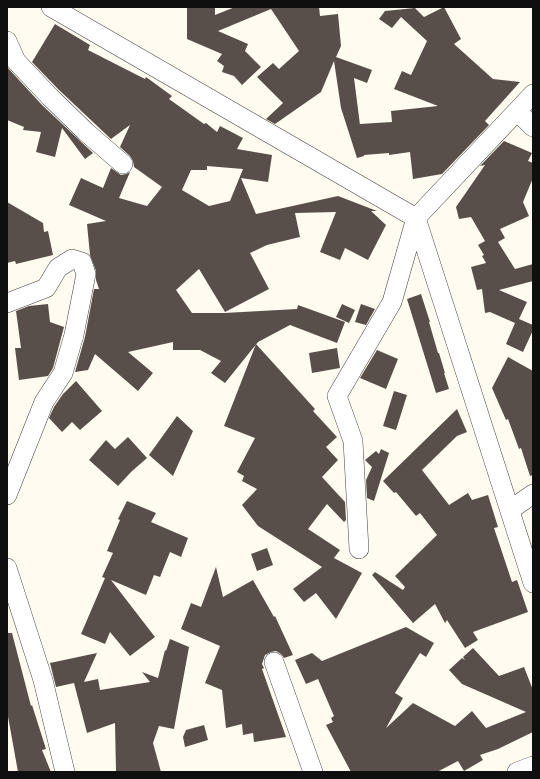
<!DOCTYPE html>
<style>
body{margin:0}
#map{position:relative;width:540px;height:779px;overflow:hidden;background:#fffbf1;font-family:Merriweather,serif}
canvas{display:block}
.frame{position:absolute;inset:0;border:8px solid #0f0f0f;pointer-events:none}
</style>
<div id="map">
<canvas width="540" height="779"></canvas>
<div class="frame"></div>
</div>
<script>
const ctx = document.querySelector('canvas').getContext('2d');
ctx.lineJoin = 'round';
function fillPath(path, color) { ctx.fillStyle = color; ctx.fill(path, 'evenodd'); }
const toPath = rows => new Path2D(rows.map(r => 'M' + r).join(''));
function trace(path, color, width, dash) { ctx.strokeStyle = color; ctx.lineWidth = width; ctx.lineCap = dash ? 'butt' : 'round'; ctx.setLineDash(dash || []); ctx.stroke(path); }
const building = toPath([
 [187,7,215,7,215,15,235,7,319,7,320,16,338,14,341,46,336,57,372,70,367,83,354,78,360,125,360,124,392,122,391,111,438,106,394,89,402,71,411,75,427,41,401,17,392,28,379,19,385,11,415,8,424,17,444,7,461,39,454,44,493,79,520,82,485,121,489,125,442,174,413,179,410,152,389,155,389,153,364,155,364,156,357,158,341,108,334,61,321,92,275,124,266,119,283,103,257,77,273,63,279,69,299,51,271,9,218,31,248,44,245,51,261,67,242,85,234,76,222,72,224,66,217,61,222,54,187,39],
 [55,24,90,45,88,50,145,79,146,77,172,96,169,99,204,124,206,123,217,132,220,126,243,138,237,149,272,155,268,182,241,178,256,214,338,196,377,211,371,211,386,225,368,260,345,248,340,260,320,252,336,212,295,213,300,237,267,245,250,253,269,289,225,312,199,269,176,290,192,313,224,313,297,309,298,305,345,322,337,343,290,325,258,342,225,383,211,373,221,361,200,350,173,350,173,342,128,352,153,373,138,391,95,354,88,370,75,372,85,337,94,289,99,289,96,280,96,271,90,255,87,224,106,221,69,205,81,178,103,188,111,168,121,175,126,174,130,172,119,198,147,206,162,187,134,167,133,161,130,156,120,147,130,125,111,139,58,89,32,62],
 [207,166,243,169,230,201,209,206,182,190,191,170,207,170],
 [7,67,42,105,93,153,85,159,62,128,55,157,36,152,41,132,23,130,24,127,7,120],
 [504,141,532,153,528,161,533,163,533,178,523,202,529,216,500,229,505,238,498,242,515,269,533,264,533,281,499,290,527,302,519,319,533,325,533,330,523,352,506,344,515,323,490,312,485,313,482,289,477,290,471,267,486,263,482,256,484,255,478,245,485,241,471,217,459,219,456,207,485,165,480,166],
 [7,202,43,223,44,232,48,231,53,255,16,264,15,261,7,263],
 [421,294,430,322,429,322,438,353,439,353,445,373,444,373,449,389,436,393,407,299],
 [48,304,50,322,64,327,53,368,48,376,19,380,15,348,21,348,16,311,29,306],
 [342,304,355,310,349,323,336,317],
 [361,304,375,309,366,325,355,322],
 [256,344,315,409,313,411,337,437,326,447,338,460,322,477,345,502,346,520,344,522,327,504,308,529,340,550,334,558,362,573,336,619,316,593,304,602,293,589,322,567,258,526,242,505,257,489,242,481,244,476,237,472,255,438,224,426],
 [337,348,340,368,312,373,309,353],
 [377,350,398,359,386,389,360,378],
 [508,357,533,371,533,475,530,476,521,448,519,449,508,419,506,420,492,388],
 [76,381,102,411,80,430,72,422,62,432,49,418,54,407,63,394],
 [394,391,407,395,396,430,383,426],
 [457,409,467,432,457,436,422,470,449,505,468,493,472,500,488,495,498,527,494,528,512,582,517,580,528,612,473,632,478,640,465,648,447,620,445,623,435,604,413,623,372,575,375,572,403,590,405,587,395,576,437,535,420,513,416,516,396,492,394,493,383,481],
 [177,416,193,431,173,476,149,455],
 [128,437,147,458,131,472,118,486,89,460,106,440,115,449],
 [381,449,389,453,374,501,367,498,366,480,372,467,365,460,376,451,379,454],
 [127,501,156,513,151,522,188,538,181,557,170,552,160,577,154,575,146,595,111,580,155,637,130,656,110,632,105,644,81,634,105,578,102,577,113,553,107,551,120,520,118,519],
 [267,548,273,565,257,571,251,554],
 [216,567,223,597,253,580,274,617,275,616,293,655,284,658,281,654,276,651,271,652,265,655,262,664,264,668,262,669,286,737,254,742,253,733,243,735,242,724,226,728,222,690,205,683,220,646,181,629,191,603,201,607],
 [406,627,434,643,426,657,420,653,395,693,403,698,386,728,413,703,455,726,472,711,486,728,526,712,462,684,449,670,462,658,465,660,463,657,473,648,499,676,524,667,533,690,533,732,498,749,480,755,483,760,464,771,458,761,437,772,351,772,326,725,333,722,331,718,334,716,318,679,306,684,295,660,312,653,322,661],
 [7,633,12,633,31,706,32,705,46,749,42,750,51,772,18,772,7,711],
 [170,639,189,647,174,729,159,726,153,743,161,772,116,772,115,723,87,733,74,683,56,687,50,663,97,653,84,682,98,679,100,690,150,682,142,672,158,678,165,650,166,651],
 [204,725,208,740,185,747,183,737,186,730]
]);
const minor = toPath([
 [51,7,416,218,533,583],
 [7,41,16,61,50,97,86,132,123,164],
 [518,112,533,127],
 [7,303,46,288,58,268,72,259,82,262,86,274,74,335,63,373,44,402,7,495],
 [510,510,533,494],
 [359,549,353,441,337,396,392,302,416,218,533,94],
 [7,568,43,680,65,772],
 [274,662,313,772],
 [517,772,533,766]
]);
fillPath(building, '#594f4a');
trace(minor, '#424242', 20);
trace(minor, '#fff', 19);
</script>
